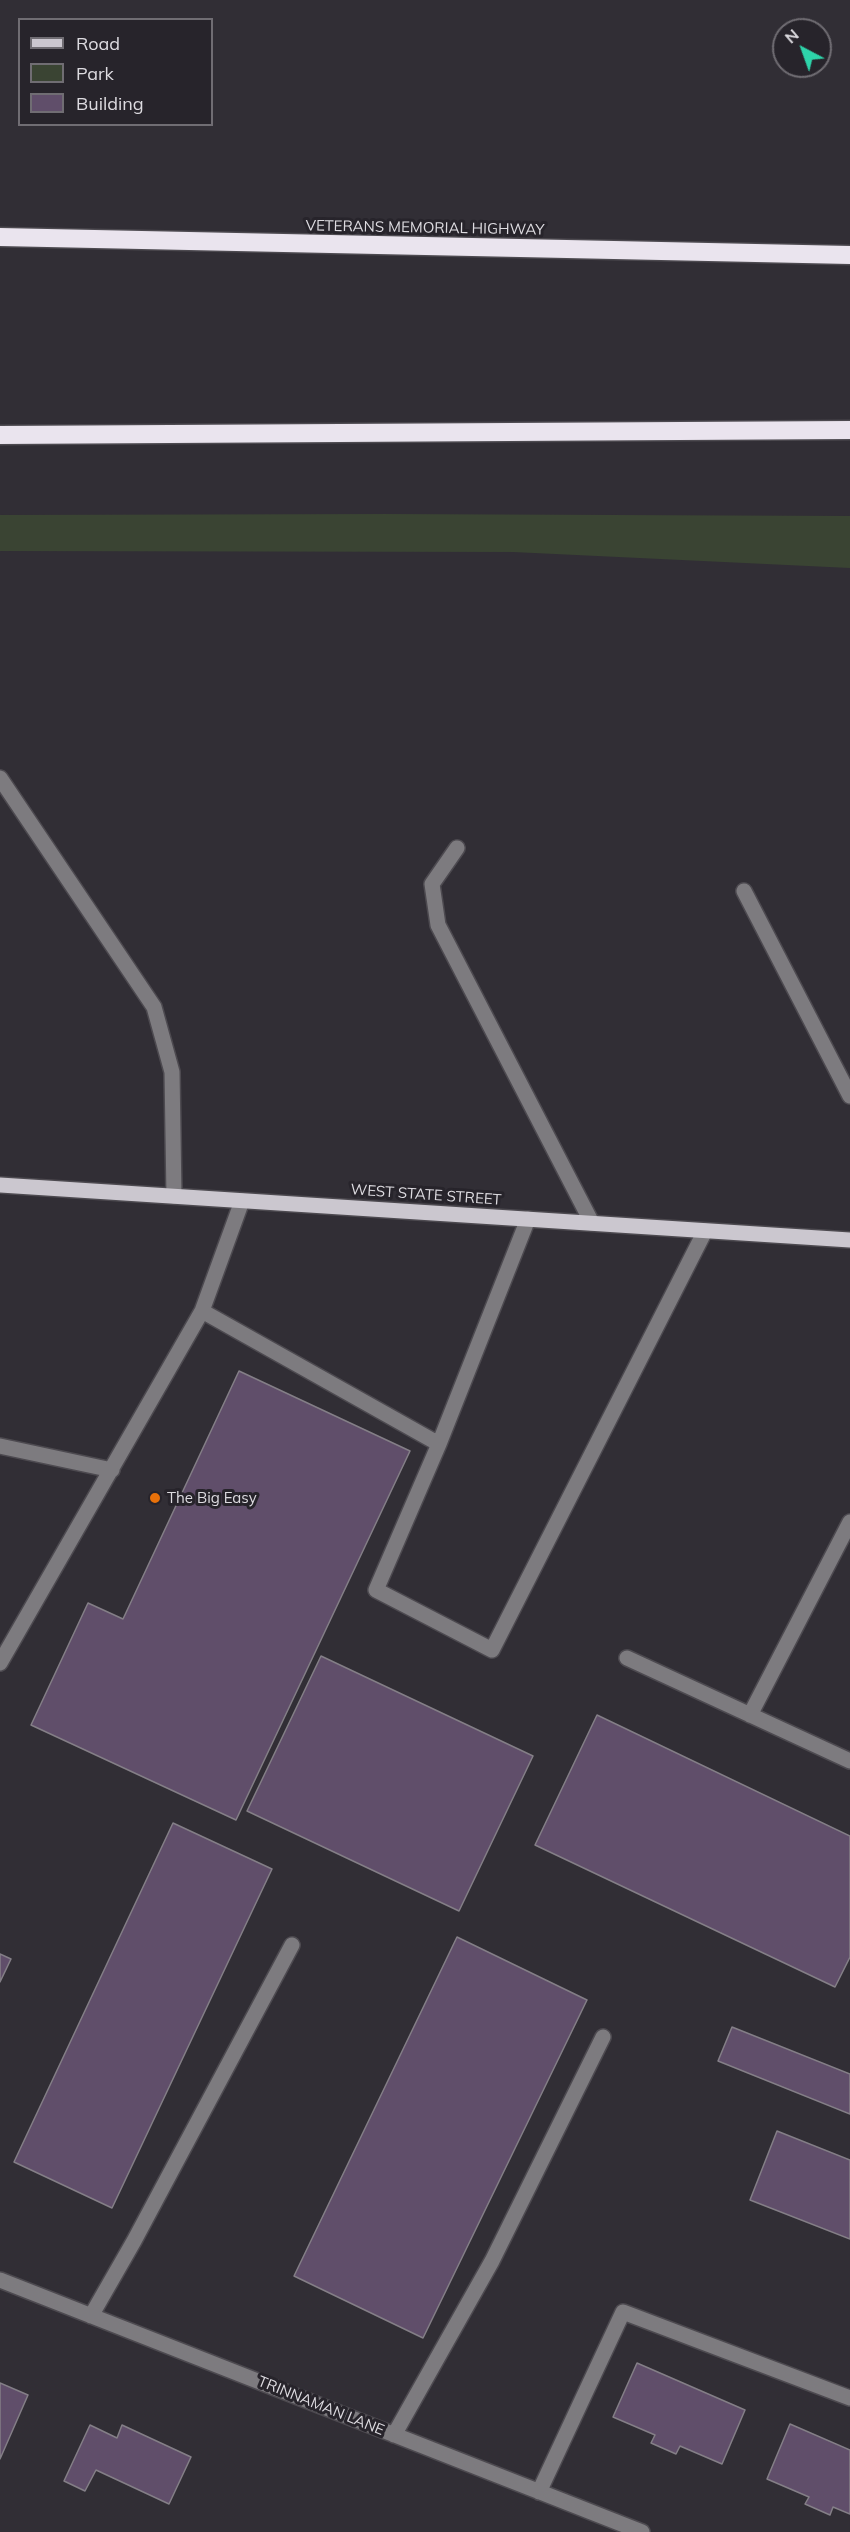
<!DOCTYPE html>
<style>
body{margin:0}
#map{position:relative;width:850px;height:2532px;overflow:hidden;background:#312e35;font-family:Mulish,sans-serif}
canvas{display:block}
.legend{position:absolute;left:18px;top:18px;width:195px;height:108px;box-sizing:border-box;background:#27242b;border:2px solid #706d73;margin:0;padding:8px 10px;list-style:none;font-size:18px;color:#dddbe0}
.legend li{display:flex;align-items:center;gap:12px;height:30px}
.legend b{width:30px;border:2px solid #706d73}
.north{position:absolute;left:772px;top:18px;width:60px;height:60px;box-sizing:border-box;background:#27242b;border:2px solid #706d73;border-radius:50%;rotate:319deg;font-size:16px;font-weight:700;line-height:24px;text-align:center;color:#dddbe0}
.north::after{content:'';display:block;margin:auto;width:21px;height:27px;background:#2ed4aa;clip-path:polygon(50% 0,100% 100%,50% 72%,0 100%)}
</style>
<div id="map">
<canvas width="850" height="2532"></canvas>
<ul class="legend">
<li><b style="height:8px;background:#cbc7cf"></b>Road</li>
<li><b style="height:16px;background:#3a4433"></b>Park</li>
<li><b style="height:16px;background:#604e6a"></b>Building</li>
</ul>
<div class="north">N</div>
</div>
<script>
const ctx = document.querySelector('canvas').getContext('2d');
ctx.lineJoin = 'round';
function fillPath(path, color) { ctx.fillStyle = color; ctx.fill(path, 'evenodd'); }
const toPath = rows => new Path2D(rows.map(r => 'M' + r).join(''));
function trace(path, color, width, dash) { ctx.strokeStyle = color; ctx.lineWidth = width; ctx.lineCap = dash ? 'butt' : 'round'; ctx.setLineDash(dash || []); ctx.stroke(path); }
function write(font, color, halo, rows, align = 'center') {
  ctx.font = font + ' Mulish,sans-serif'; ctx.lineWidth = 6; ctx.setLineDash([]); ctx.textBaseline = 'middle'; ctx.strokeStyle = halo; ctx.fillStyle = color; for (const [text, x, y, turn = 0] of rows) {
    ctx.save(); ctx.translate(x, y); ctx.rotate((+turn || 0) * Math.PI / 180); ctx.textAlign = isNaN(turn) ? turn : align; if (halo) ctx.strokeText(text, 0, 0); ctx.fillText(text, 0, 0); ctx.restore();
  }
}
const green = toPath([
 [385,514,850,516,850,568,513,552,0,551,0,515]
]);
const building = toPath([
 [239,1371,410,1451,236,1820,31,1725,88,1603,123,1619,239,1371],
 [321,1656,533,1756,459,1911,247,1811,321,1656],
 [597,1715,850,1836,850,1957,835,1987,535,1845,597,1715],
 [173,1823,272,1869,112,2208,14,2162,173,1823],
 [457,1937,587,2000,423,2338,294,2276,457,1937],
 [0,1954,11,1959,0,1982,0,1954],
 [732,2027,850,2074,850,2114,718,2061,732,2027],
 [777,2131,850,2160,850,2239,750,2200,777,2131],
 [637,2363,745,2410,722,2464,680,2446,676,2454,651,2443,655,2435,613,2417,637,2363],
 [0,2383,28,2395,0,2459,0,2383],
 [790,2424,850,2450,850,2514,833,2507,830,2515,805,2504,809,2497,767,2479,790,2424],
 [90,2425,117,2438,122,2425,191,2457,169,2504,96,2470,85,2491,64,2481,90,2425]
]);
const minor = toPath([
 [0,778,154,1007,172,1072,174,1196],
 [457,848,432,884,438,925,592,1223],
 [744,891,850,1096],
 [202,1311,439,1444,528,1219],
 [439,1444,376,1590,492,1650,705,1231],
 [0,1446,112,1470],
 [627,1658,850,1761],
 [0,1663,202,1311,242,1201],
 [750,1715,850,1522],
 [0,2280,642,2532],
 [91,2316,134,2241,292,1945],
 [394,2435,492,2261,603,2037],
 [539,2492,623,2312,850,2398]
]);
const major = toPath([
 [0,1185,850,1240]
]);
const highway = toPath([
 [0,237,850,255],
 [0,435,850,430]
]);
const markers = [
 [155,1498,6,"#e8710a"]
];
const streetNames = [
 ["VETERANS MEMORIAL HIGHWAY",425,228,1],
 ["WEST STATE STREET",426,1195,4],
 ["TRINNAMAN LANE",321,2406,22]
];
const poiNames = [
 ["The Big Easy",167,1498]
];
fillPath(green, '#3a4433');
fillPath(building, '#604e6a');
trace(building, '#847f87', 1.5);
trace(minor, '#4d4a50', 18);
trace(major, '#4d4a50', 18);
trace(highway, '#4d4a50', 21);
trace(minor, '#7d7b7f', 15);
trace(major, '#cbc7cf', 15);
trace(highway, '#eae4ee', 18);
for (const [x, y, r, color] of markers) { const dot = new Path2D(); dot.arc(x, y, r, 0, 2 * Math.PI); ctx.fillStyle = color; ctx.fill(dot); trace(dot, '#27242b', 2); }
write('15px', '#dddbe0', '#27242b', streetNames);
write('15px', '#dddbe0', '#27242b', poiNames, 'left');
</script>
